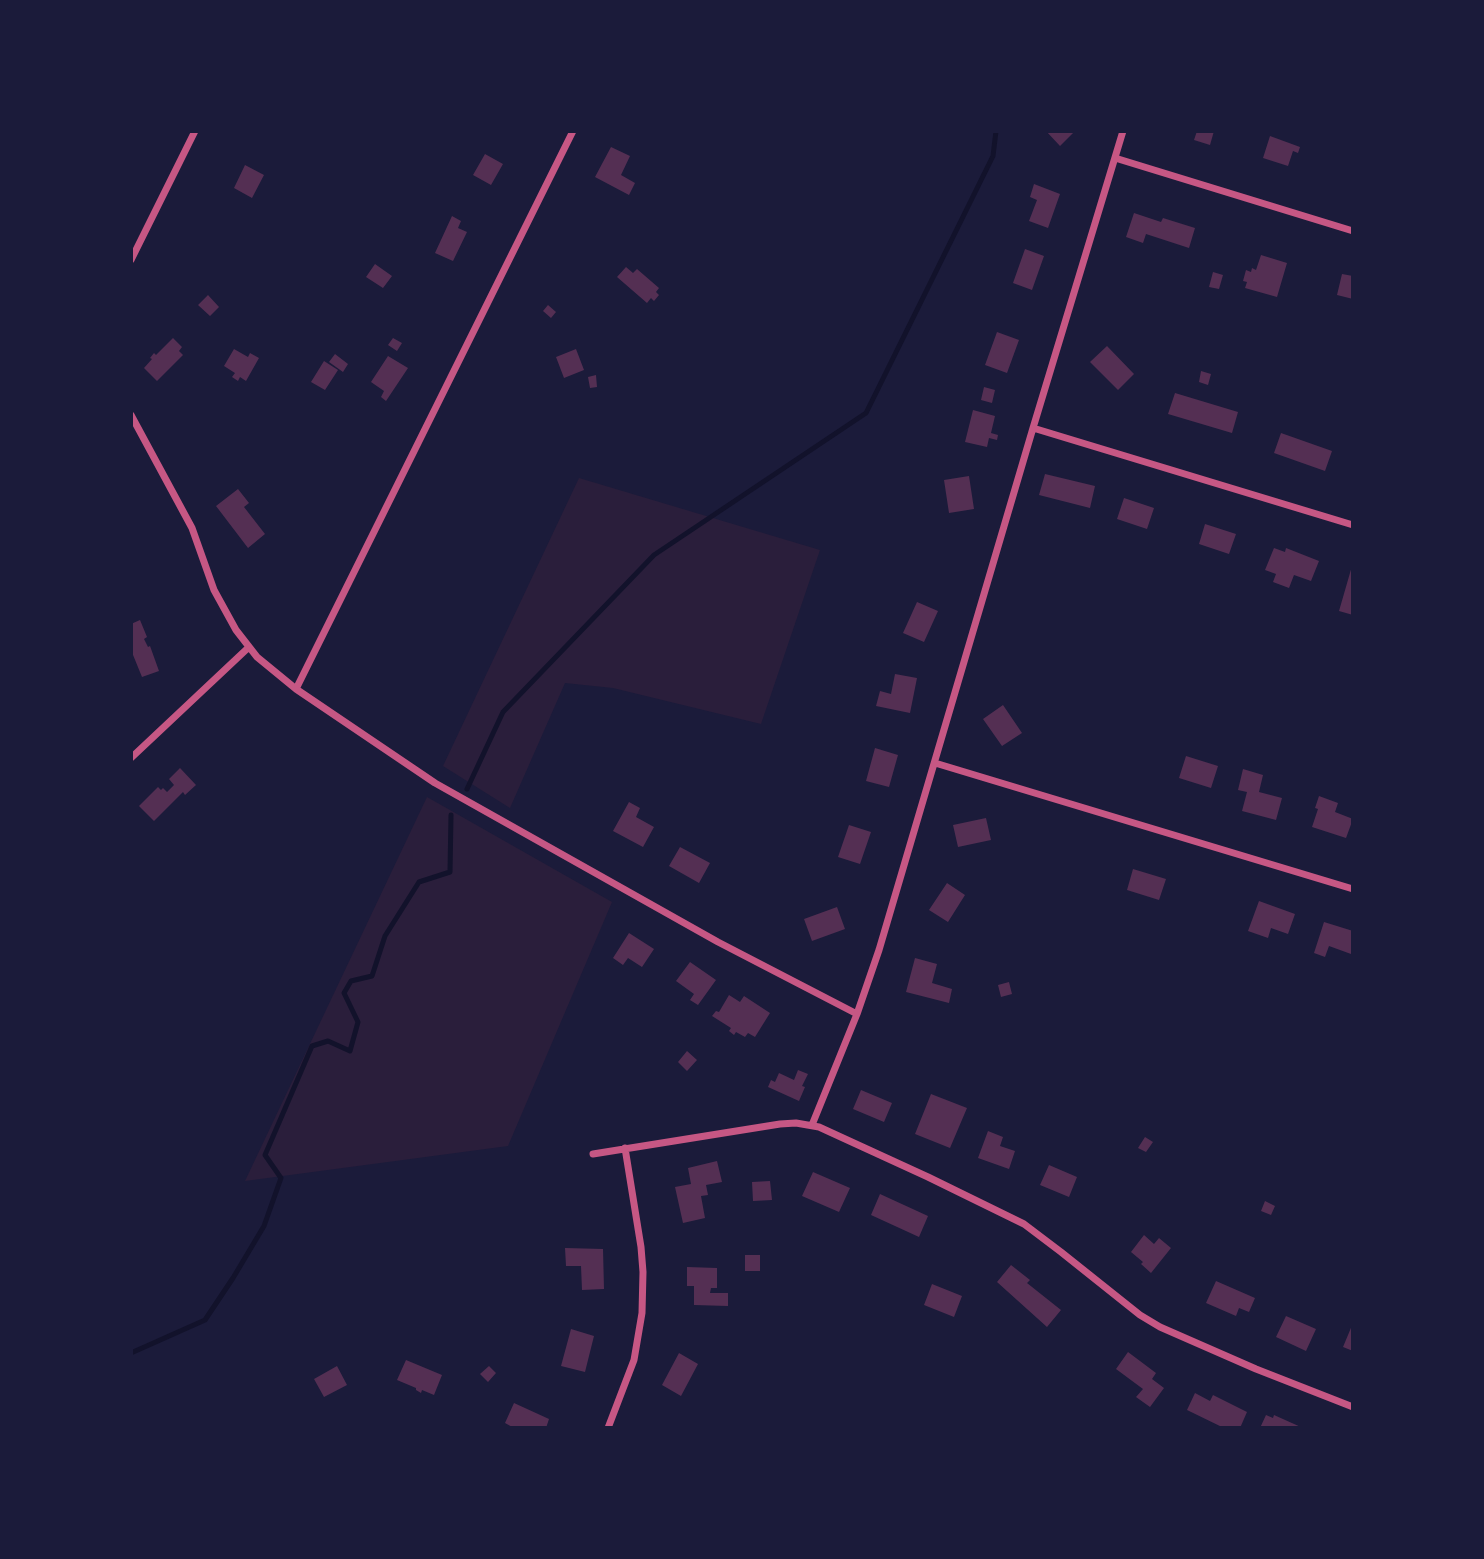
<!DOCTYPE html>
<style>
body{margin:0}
#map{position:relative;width:1484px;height:1559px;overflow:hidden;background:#1b1b3a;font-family:"Alegreya Sans",sans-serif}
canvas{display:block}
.frame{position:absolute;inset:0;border:133px solid #1b1b3a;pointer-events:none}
</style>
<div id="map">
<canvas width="1484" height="1559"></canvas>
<div class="frame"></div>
</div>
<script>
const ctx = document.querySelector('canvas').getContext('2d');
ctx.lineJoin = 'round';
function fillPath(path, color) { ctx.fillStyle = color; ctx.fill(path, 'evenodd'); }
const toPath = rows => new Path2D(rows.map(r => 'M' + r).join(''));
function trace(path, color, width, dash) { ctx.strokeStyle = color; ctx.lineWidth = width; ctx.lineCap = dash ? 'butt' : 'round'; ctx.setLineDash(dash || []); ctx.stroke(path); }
const green = toPath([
 [579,478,820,550,761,724,613,688,565,683,510,808,443,766],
 [427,797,612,902,508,1146,245,1181]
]);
const stream = toPath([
 [467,789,503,712,654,555,866,413,993,156,996,131],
 [131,1353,205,1320,233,1278,264,1226,281,1178,265,1155,312,1046,328,1041,350,1051,358,1022,344,993,351,981,372,976,385,936,419,882,450,872,451,815]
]);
const building = toPath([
 [1046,131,1075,131,1060,146],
 [1197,131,1214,131,1210,145,1194,140],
 [1270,136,1300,147,1298,153,1293,151,1288,166,1263,158],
 [611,147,630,156,621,175,635,183,629,195,595,177],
 [485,154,503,164,491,185,473,175],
 [245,165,264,175,252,198,234,188],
 [1034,184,1060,194,1048,228,1029,221,1037,200,1030,197],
 [1134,213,1161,222,1163,218,1195,228,1189,248,1146,234,1143,243,1126,237],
 [452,216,461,221,458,228,467,232,453,261,435,253],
 [1025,249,1044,256,1032,290,1013,283],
 [1261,255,1287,263,1277,297,1245,288,1247,282,1243,281,1246,270,1251,272,1252,268,1256,270],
 [375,264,392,276,383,288,366,277],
 [626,267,633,273,637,269,659,288,656,292,659,295,654,301,651,298,647,303,617,277],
 [1213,272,1223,275,1219,289,1209,287],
 [1342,274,1353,276,1353,299,1337,295],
 [208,295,219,307,210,316,198,305],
 [548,305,556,312,551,318,543,311],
 [997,332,1019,340,1007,373,985,365],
 [173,338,182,347,179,351,183,355,157,381,144,368,152,359,150,358,154,353,156,355],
 [393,338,402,343,397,351,388,345],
 [1107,346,1134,374,1118,390,1090,362],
 [234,349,248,357,250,353,259,358,246,381,240,377,238,381,232,377,235,373,224,366],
 [576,349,584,370,564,378,556,357],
 [335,354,348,364,343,372,329,362],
 [388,356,408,368,386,401,381,397,384,391,371,382],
 [324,361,338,370,325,390,311,382],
 [1201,371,1211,374,1208,385,1199,382],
 [596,375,597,387,590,388,588,377],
 [984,387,995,390,992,403,981,400],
 [1175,393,1238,412,1232,433,1168,414],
 [973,410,995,416,991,433,998,435,997,440,989,438,987,447,965,442],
 [1281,433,1332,451,1325,471,1274,453],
 [1045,474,1095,486,1090,508,1039,495],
 [969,476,974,509,949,513,944,480],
 [238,489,249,503,244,507,265,534,248,548,216,506],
 [1124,498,1154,508,1147,529,1117,519],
 [1205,524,1236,534,1229,554,1199,544],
 [1274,548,1285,552,1286,548,1319,561,1311,581,1294,575,1289,588,1273,582,1276,574,1265,570],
 [1352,566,1353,567,1353,615,1339,611],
 [917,602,938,611,924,642,903,633],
 [140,620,147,637,144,639,148,647,150,646,159,671,142,677,131,650,131,624],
 [895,674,917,678,910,713,876,706,880,691,891,694],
 [1003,705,1022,733,1002,746,983,719],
 [875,748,898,755,889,787,866,781],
 [1186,756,1218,766,1211,788,1179,778],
 [180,768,196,785,185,795,183,792,154,821,139,806,158,787,161,790,163,788,167,792,174,785,169,779],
 [1243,769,1263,775,1259,792,1282,798,1276,820,1242,811,1247,792,1238,790],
 [1319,796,1338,803,1335,812,1353,819,1346,838,1312,827,1318,809,1315,808],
 [629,802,640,808,636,817,654,827,643,847,613,831],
 [986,818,991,840,958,847,953,825],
 [849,825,871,832,860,864,838,857],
 [680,847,710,863,699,883,669,866],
 [1133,869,1166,879,1159,900,1127,890],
 [947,883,965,895,948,922,929,910],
 [1259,901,1295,914,1288,934,1271,928,1268,938,1248,931],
 [837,907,845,929,812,941,804,919],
 [1324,922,1353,931,1351,954,1329,946,1325,957,1314,953],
 [629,933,654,949,642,967,628,958,623,965,613,958],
 [915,958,937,964,932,983,952,989,949,1003,906,992],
 [690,962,716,980,698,1005,690,1000,694,994,676,981],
 [1009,982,1012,994,1001,997,998,985],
 [729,995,740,1002,744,996,770,1013,755,1037,748,1033,745,1037,736,1032,734,1035,729,1031,731,1028,712,1016,716,1011,719,1012],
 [687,1051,697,1060,687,1071,678,1062],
 [798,1070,808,1074,802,1086,805,1087,799,1101,768,1087,771,1080,775,1082,779,1073,794,1080],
 [861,1090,892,1103,884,1122,853,1109],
 [931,1094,967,1108,950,1148,915,1134],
 [988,1131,1003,1137,1000,1146,1015,1151,1009,1169,978,1158],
 [1145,1137,1153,1142,1146,1152,1138,1148],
 [717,1161,722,1182,706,1185,708,1195,701,1196,705,1218,683,1223,675,1187,691,1184,688,1168],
 [1049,1165,1077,1177,1069,1197,1040,1185],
 [813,1172,850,1188,839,1212,802,1196],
 [770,1181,772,1200,753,1201,752,1182],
 [880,1194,928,1216,919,1237,871,1215],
 [1265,1201,1275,1206,1271,1215,1261,1211],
 [1144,1235,1154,1244,1159,1238,1171,1248,1151,1273,1141,1264,1143,1262,1131,1252],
 [565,1248,603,1249,604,1289,582,1290,581,1266,566,1266],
 [745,1255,760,1255,760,1271,745,1271],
 [1011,1265,1030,1280,1027,1283,1061,1310,1047,1327,997,1282],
 [687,1267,717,1268,717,1288,711,1288,710,1293,728,1293,728,1306,694,1305,694,1286,687,1286],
 [1216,1281,1255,1298,1249,1312,1239,1308,1236,1316,1206,1303],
 [932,1284,962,1296,954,1317,924,1305],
 [1286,1316,1316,1329,1306,1351,1276,1337],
 [1353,1323,1353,1351,1343,1347],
 [571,1329,594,1336,585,1372,561,1366],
 [1128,1352,1156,1373,1152,1379,1164,1388,1150,1407,1136,1397,1143,1389,1116,1369],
 [679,1353,698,1364,681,1396,662,1385],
 [406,1360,442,1375,434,1395,422,1390,421,1393,416,1390,416,1388,397,1380],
 [337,1366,347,1385,324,1397,314,1379],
 [489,1366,496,1373,488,1382,480,1374],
 [1195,1393,1210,1401,1213,1395,1247,1412,1240,1428,1224,1428,1187,1410],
 [514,1403,549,1419,546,1428,514,1428,505,1423],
 [1266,1415,1273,1418,1274,1415,1303,1428,1260,1428]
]);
const minor = toPath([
 [1115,158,1353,231],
 [131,260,195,131],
 [131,415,192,528,214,590,236,630,257,657,296,689,435,783,718,942,857,1014],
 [1033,428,1353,525],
 [296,689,573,131],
 [131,758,249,647],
 [935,763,1353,889],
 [812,1125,857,1014,879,950,1033,428,1123,131],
 [593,1154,780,1124,796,1123,819,1127,928,1177,1024,1224,1061,1252,1140,1315,1160,1327,1256,1369,1353,1407],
 [608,1428,634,1360,642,1313,643,1272,641,1247,625,1148]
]);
fillPath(green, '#2a1e3b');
trace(stream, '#12122b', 5);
fillPath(building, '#542f53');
trace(minor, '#c65784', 7);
</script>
